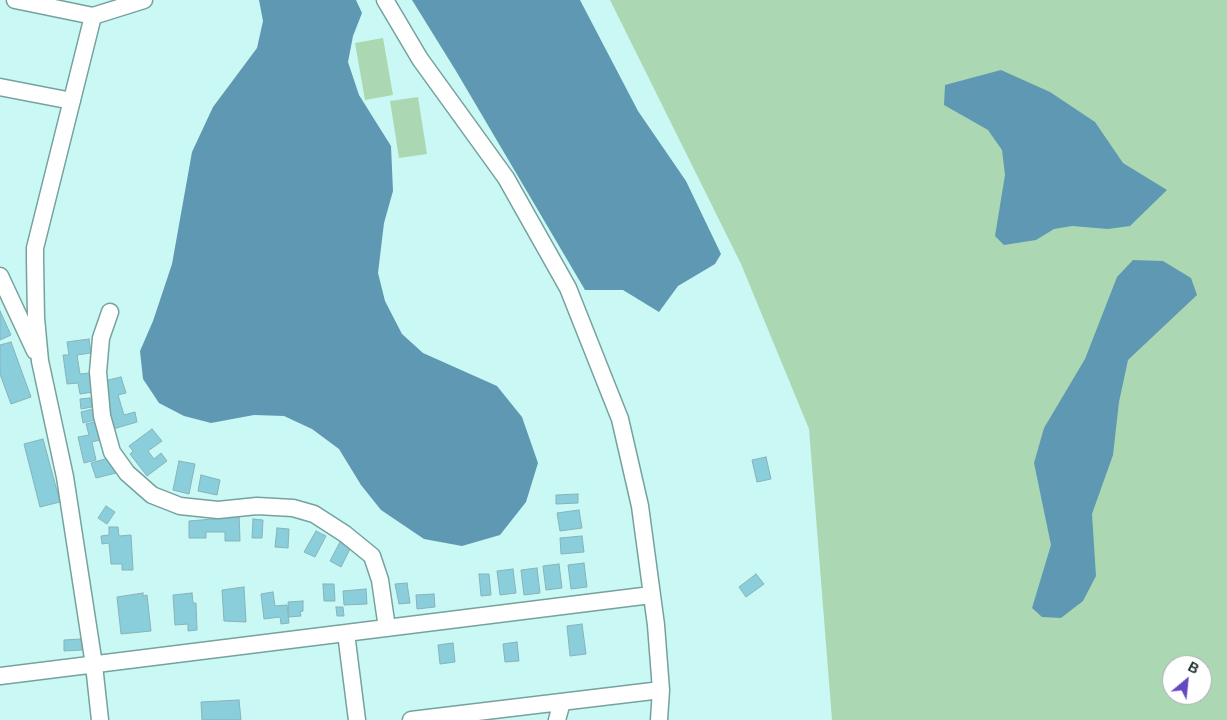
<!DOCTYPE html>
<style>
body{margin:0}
#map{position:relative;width:1227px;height:720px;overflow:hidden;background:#caf8f4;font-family:Helvetica,sans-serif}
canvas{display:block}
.north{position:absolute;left:1162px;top:655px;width:50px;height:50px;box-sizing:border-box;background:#fff;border:1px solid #a6adad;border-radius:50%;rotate:28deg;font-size:14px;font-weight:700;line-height:20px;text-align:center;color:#213332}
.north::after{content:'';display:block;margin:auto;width:18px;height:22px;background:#6449c2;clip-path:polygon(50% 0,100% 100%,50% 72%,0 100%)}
</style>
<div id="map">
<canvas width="1227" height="720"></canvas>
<div class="north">B</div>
</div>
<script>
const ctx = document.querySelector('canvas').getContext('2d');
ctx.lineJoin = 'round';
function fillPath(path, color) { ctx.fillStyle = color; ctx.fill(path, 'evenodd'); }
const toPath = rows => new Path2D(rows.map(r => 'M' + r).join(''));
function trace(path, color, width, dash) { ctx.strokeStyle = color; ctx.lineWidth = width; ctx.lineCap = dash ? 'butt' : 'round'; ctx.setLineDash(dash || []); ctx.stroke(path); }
const green = toPath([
 [610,0,1227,0,1227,720,832,720,809,429,741,264],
 [1172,665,1202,665,1202,695,1172,695],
 [383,38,393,95,365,100,355,43],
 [418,97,427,154,399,158,390,101]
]);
const water = toPath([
 [259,0,356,0,362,13,353,36,348,62,359,95,391,146,393,191,384,223,378,273,385,301,402,334,423,353,497,386,522,417,538,463,526,502,500,535,462,546,424,539,381,510,361,485,339,449,312,429,284,416,254,415,211,423,184,416,159,403,143,379,140,351,153,321,172,264,192,152,213,107,257,48,263,21],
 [412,0,580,0,638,111,686,181,721,254,715,264,678,286,659,312,623,290,585,290,456,71],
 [1001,70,1050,92,1095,122,1123,163,1167,190,1130,226,1108,229,1072,226,1054,229,1036,240,1004,245,995,236,1005,175,1002,150,988,130,944,105,945,85],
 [1133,260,1163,261,1191,278,1197,295,1128,360,1119,402,1113,455,1092,514,1096,576,1083,601,1061,618,1042,617,1032,608,1051,545,1034,463,1044,428,1085,359,1117,277]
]);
const building = toPath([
 [0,311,11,335,0,340,0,311],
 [89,339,91,353,77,355,80,374,90,373,93,392,80,394,78,383,67,384,63,355,69,355,67,342,89,339],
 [11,342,31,397,11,404,0,374,0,345,11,342],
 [121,377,126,393,118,395,124,415,135,412,137,422,113,429,104,396,104,381,121,377],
 [90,398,92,407,81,409,80,399,90,398],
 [93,409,95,420,83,423,81,412,93,409],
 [99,421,104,439,92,442,96,460,84,463,78,437,89,435,86,424,99,421],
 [152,429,162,441,148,451,154,459,161,453,167,461,147,476,130,454,133,451,129,446,152,429],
 [43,439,60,502,40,507,24,444,43,439],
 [112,457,116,473,96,478,91,463,112,457],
 [766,457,771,479,757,482,752,460,766,457],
 [179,461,195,464,189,494,173,490,179,461],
 [201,475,220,480,217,495,198,491,201,475],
 [578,494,578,503,556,504,556,495,578,494],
 [106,506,115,512,107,524,98,518,106,506],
 [579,510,582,528,560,531,557,513,579,510],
 [225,512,239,512,240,541,225,541,225,532,206,532,206,538,189,538,189,521,225,518,225,512],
 [253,519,263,520,262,538,252,538,253,519],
 [109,527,118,527,119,536,131,535,133,570,122,570,122,564,111,564,109,543,102,544,101,536,109,535,109,527],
 [277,528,289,529,288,548,275,547,277,528],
 [316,531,326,536,315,557,304,552,316,531],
 [582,536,584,552,561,554,560,538,582,536],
 [340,542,351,547,341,567,330,561,340,542],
 [584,563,587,587,571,589,568,565,584,563],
 [559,564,562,588,546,590,543,566,559,564],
 [537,568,540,593,524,595,521,570,537,568],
 [513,569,516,593,500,595,497,571,513,569],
 [479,574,489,574,491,595,481,596,479,574],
 [756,574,764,584,746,597,739,587,756,574],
 [407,583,410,603,399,604,395,584,407,583],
 [323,584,334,584,335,601,324,601,323,584],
 [244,587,246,622,224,621,222,590,244,587],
 [366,589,367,604,344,605,343,591,366,589],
 [273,592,275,606,287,605,289,623,281,624,280,617,264,619,261,594,273,592],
 [143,593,143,596,147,595,151,631,121,634,117,597,143,593],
 [192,593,193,603,196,603,197,630,188,631,188,624,175,625,173,595,192,593],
 [434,594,435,607,417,609,416,595,434,594],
 [303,601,303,611,300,612,301,616,289,617,288,602,303,601],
 [336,607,343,607,344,616,337,616,336,607],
 [582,624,586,654,570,656,567,626,582,624],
 [81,639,82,650,64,651,64,640,81,639],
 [517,642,519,661,505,662,503,644,517,642],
 [453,643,455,662,440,664,438,645,453,643],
 [239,700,241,720,202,720,201,702,239,700]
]);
const minor = toPath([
 [15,0,93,16,144,0],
 [385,0,420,59,506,178,568,288,620,419,640,506,656,625,661,690,659,720],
 [93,16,35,248,35,260,36,318,40,361,65,477,94,665,100,720],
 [0,87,72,101],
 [0,276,35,351],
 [110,312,101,338,98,372,102,416,112,452,127,473,152,495,180,506,218,510,257,506,293,508,314,514,345,534,372,556,380,580,387,628],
 [346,633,357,720],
 [0,676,651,595],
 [411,720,661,690],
 [557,720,562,702]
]);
fillPath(green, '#abd8b3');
fillPath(water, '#5f98b2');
fillPath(building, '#89ceda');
trace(building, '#87b3ba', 1);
trace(minor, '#76a29e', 19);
trace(minor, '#fff', 16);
</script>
